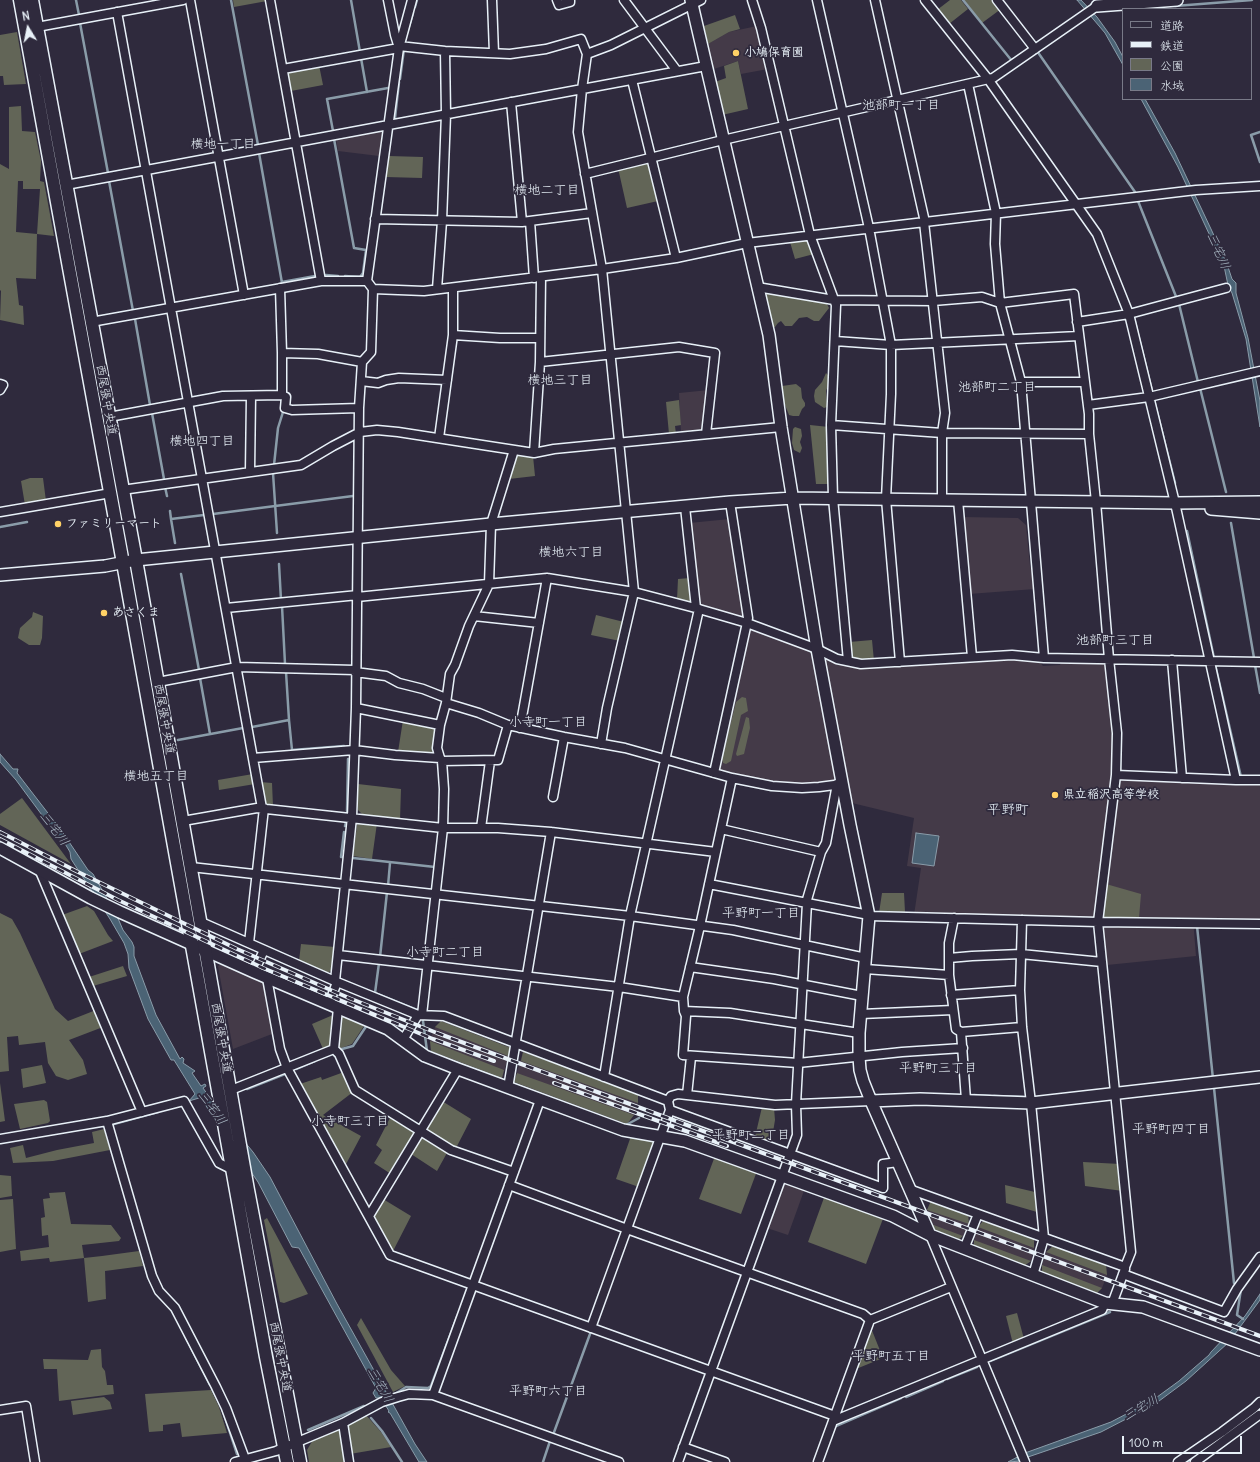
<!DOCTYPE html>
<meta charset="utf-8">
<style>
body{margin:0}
#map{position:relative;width:1260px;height:1462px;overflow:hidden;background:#2f2a3d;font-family:Delius,"Klee One",sans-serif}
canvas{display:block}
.legend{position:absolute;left:1122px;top:8px;width:130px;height:92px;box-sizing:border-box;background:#2f2a3d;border:1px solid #797a88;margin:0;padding:5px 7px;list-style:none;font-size:12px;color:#e8f1f8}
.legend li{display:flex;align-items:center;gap:8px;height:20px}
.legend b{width:20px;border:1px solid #797a88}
.north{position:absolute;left:8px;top:8px;width:40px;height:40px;-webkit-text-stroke:3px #2f2a3d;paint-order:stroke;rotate:350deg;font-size:11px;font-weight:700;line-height:16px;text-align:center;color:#e8f1f8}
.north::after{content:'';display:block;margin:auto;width:14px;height:18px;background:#e8f1f8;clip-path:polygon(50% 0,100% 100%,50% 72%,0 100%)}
.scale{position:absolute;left:1122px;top:1436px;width:120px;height:18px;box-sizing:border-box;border:2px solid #e8f1f8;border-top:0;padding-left:5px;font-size:12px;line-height:14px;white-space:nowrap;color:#e8f1f8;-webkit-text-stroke:3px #2f2a3d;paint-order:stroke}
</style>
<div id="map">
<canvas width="1260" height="1462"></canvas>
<ul class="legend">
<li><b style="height:5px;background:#2f2a3d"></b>道路</li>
<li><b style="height:5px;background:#e8f1f8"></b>鉄道</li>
<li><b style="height:11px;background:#626557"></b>公園</li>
<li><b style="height:11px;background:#4b6375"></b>水域</li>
</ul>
<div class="north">N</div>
<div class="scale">100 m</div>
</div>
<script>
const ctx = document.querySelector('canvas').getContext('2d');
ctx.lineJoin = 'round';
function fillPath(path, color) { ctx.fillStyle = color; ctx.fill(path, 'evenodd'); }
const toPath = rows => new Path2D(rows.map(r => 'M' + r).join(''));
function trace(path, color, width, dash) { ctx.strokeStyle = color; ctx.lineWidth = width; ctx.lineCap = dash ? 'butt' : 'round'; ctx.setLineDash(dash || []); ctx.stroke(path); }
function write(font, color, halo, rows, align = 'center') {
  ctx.font = font + ' Delius,"Klee One",sans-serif'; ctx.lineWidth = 3.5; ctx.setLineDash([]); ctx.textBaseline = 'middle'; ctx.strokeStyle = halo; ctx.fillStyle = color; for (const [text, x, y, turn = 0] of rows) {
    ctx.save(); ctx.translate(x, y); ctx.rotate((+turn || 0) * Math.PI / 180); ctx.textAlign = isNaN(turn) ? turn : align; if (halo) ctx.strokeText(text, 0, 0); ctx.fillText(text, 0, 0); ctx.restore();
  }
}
const built = toPath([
 [757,26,768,69,741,74,738,61,711,70,706,45,729,32],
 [381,130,382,132,379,156,338,151,336,138],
 [709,390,703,431,681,433,679,393],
 [962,517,1018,518,1026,525,1030,566,1034,577,1035,589,969,594],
 [730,519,746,618,743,618,700,606,689,523],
 [752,628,830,658,835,662,1011,657,1038,660,1043,666,1060,665,1062,660,1105,662,1107,665,1114,733,1113,778,1260,781,1260,920,1193,919,1196,956,1107,965,1103,928,1106,924,1106,918,1139,918,1096,916,1093,918,914,915,921,868,907,866,914,818,852,803,848,781,788,786,720,771,718,769,749,629],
 [221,964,259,979,264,985,272,1034,233,1049,218,966],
 [441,1021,511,1048,502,1078,431,1051,430,1041,435,1027],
 [523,1052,638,1094,638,1103,634,1115,627,1124,514,1082],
 [787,1182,805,1188,788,1235,767,1228,783,1184],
 [931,1201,968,1214,969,1224,963,1236,957,1241,935,1233,927,1210],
 [984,1220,1034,1239,1034,1248,1031,1261,1024,1266,974,1248,974,1240,978,1227],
 [1053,1246,1106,1265,1107,1275,1102,1288,1096,1294,1042,1272,1042,1265,1046,1252]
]);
const green = toPath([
 [233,0,266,0,267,1,234,7],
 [950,0,961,0,968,9,949,24,937,10],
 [964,0,994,0,1001,9,982,23],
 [735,15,740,29,729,32,708,44,704,26],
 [17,32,26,84,4,85,3,76,0,76,0,35],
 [738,61,748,109,722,115,715,82,726,78,724,66],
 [319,65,323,85,291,91,288,73,290,70],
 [21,106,22,131,35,132,41,161,40,181,44,182,54,236,37,234,36,279,16,278,19,305,23,306,24,325,0,320,1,291,0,290,0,164,9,169,9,107],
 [18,181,23,181,23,189,40,189,37,234,16,232],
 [389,156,423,157,422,178,386,177],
 [648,162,658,201,627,208,618,168],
 [806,240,808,241,814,254,795,259,790,242],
 [771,292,826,302,829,308,819,321,814,321,807,317,799,318,792,326,785,326,781,321,778,323,775,327,772,327,766,297,767,294],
 [826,373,829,376,829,383,826,391,827,407,824,408,815,402,814,396,815,390,822,382],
 [796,384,801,388,802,398,805,403,805,406,802,409,799,416,793,416,789,415,785,405,781,391,782,386],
 [679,400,681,425,675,426,676,434,669,434,666,402],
 [810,425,829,427,830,484,816,484],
 [795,427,801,429,802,436,800,442,802,448,800,453,794,450,792,443,793,429],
 [515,454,533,456,535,476,509,479,508,475],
 [30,478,43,478,46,501,25,505,21,481],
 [690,578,693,602,690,604,677,600,678,579],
 [33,612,43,616,42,638,40,645,29,645,18,638,20,628,32,617],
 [596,615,624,622,620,641,591,635],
 [872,640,874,661,861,662,851,658,849,642],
 [742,697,746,698,748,711,741,715,731,761,726,764,723,763,722,758,736,702],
 [746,717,749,718,750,728,744,754,737,756,736,754],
 [403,720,436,726,436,755,398,752],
 [253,774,255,784,219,790,218,780],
 [260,782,272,783,273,806,267,806,264,803],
 [358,784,401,789,400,820,363,815,358,810],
 [22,798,71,864,0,825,0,814],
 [363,821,377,823,372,859,353,856,357,825],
 [1106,884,1141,894,1139,918,1104,918,1101,914],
 [882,893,904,893,905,912,902,914,879,913],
 [87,906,94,911,108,935,113,941,79,954,62,915],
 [0,913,12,919,20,933,55,1009,68,1021,96,1010,103,1027,69,1040,83,1060,87,1074,68,1080,56,1076,48,1063,45,1042,19,1045,18,1036,7,1037,9,1071,0,1072],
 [301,944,335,947,333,970,327,973,299,961],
 [123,966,127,976,93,986,89,977],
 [341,1014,366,1023,352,1044,339,1049,337,1046],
 [333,1015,333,1042,326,1050,324,1051,312,1024],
 [441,1021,511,1048,508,1056,435,1027],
 [430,1041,504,1070,502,1078,431,1051],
 [523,1052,638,1094,638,1103,521,1061],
 [42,1065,46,1083,23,1088,21,1069],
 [344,1072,353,1092,323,1115,361,1136,345,1166,300,1084,321,1077,322,1080],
 [517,1073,634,1115,627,1124,514,1082],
 [0,1083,5,1121,0,1122],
 [44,1100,47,1102,50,1121,48,1123,20,1129,14,1104],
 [442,1101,471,1119,456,1148,428,1132,427,1126],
 [762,1107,774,1108,775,1120,771,1144,755,1137],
 [391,1116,415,1131,416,1134,391,1174,374,1163,382,1150,376,1145],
 [104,1129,110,1150,53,1161,13,1163,10,1148,23,1145,26,1158,57,1150,94,1143,92,1132],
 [631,1136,652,1140,654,1145,639,1187,616,1179],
 [421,1137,425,1137,448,1151,437,1171,411,1154],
 [715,1156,757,1171,741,1214,699,1199],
 [1083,1162,1120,1164,1123,1191,1085,1186],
 [0,1175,11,1176,12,1196,0,1198],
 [1005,1185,1035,1192,1037,1212,1006,1203],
 [65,1192,71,1224,111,1225,121,1238,119,1241,82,1245,84,1258,102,1256,139,1251,143,1266,105,1271,106,1299,88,1302,84,1258,50,1262,49,1258,21,1261,20,1251,49,1247,48,1235,42,1236,41,1218,45,1217,43,1199,50,1198,49,1193],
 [825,1195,884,1216,866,1264,808,1242],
 [13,1199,16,1249,0,1252,0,1200],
 [383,1199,411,1216,392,1253,374,1219,375,1212],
 [931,1201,968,1214,969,1224,927,1210],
 [267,1218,308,1294,284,1303,280,1302,264,1220],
 [984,1220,1034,1239,1034,1248,978,1227],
 [931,1224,963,1236,957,1241,935,1233],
 [974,1240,1031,1261,1024,1266,974,1248],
 [1053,1246,1106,1265,1107,1275,1046,1252],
 [1042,1265,1102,1288,1096,1294,1042,1272],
 [1017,1313,1024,1339,1013,1344,1006,1316],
 [361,1318,391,1370,405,1386,393,1392,357,1325],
 [871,1328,883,1358,856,1369],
 [101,1349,102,1367,105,1371,107,1385,113,1385,114,1394,59,1401,57,1369,44,1369,43,1359,88,1360,91,1350],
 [211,1390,219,1407,227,1433,182,1437,180,1423,163,1425,163,1431,149,1432,145,1394],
 [104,1397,110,1402,112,1409,73,1415,71,1401],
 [366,1415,381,1432,391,1447,350,1454,345,1429,348,1423],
 [336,1429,341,1433,346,1462,309,1462,307,1450,314,1438]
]);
const water = toPath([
 [1077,0,1081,0,1097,17,1115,42,1123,57,1123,65,1105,33,1077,0],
 [1141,99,1145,99,1175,153,1211,229,1227,264,1232,279,1236,283,1236,293,1248,338,1260,401,1260,427,1246,339,1232,293,1228,285,1224,266,1178,167,1141,99],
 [0,754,13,769,18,769,17,773,61,830,88,870,93,874,117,916,123,930,132,942,134,947,134,956,156,1015,180,1059,182,1057,184,1059,183,1063,195,1071,192,1073,201,1086,205,1084,206,1086,203,1088,219,1111,253,1152,270,1177,337,1304,415,1444,427,1462,419,1462,390,1413,388,1412,389,1411,381,1398,376,1398,373,1393,376,1388,299,1248,292,1247,258,1182,202,1100,199,1098,189,1101,195,1094,174,1060,171,1060,148,1019,129,968,128,954,124,943,110,919,71,859,70,852,64,842,53,830,16,780,0,762,0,754],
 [916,833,939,836,934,866,912,863,916,833],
 [1260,1294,1260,1300,1229,1342,1186,1381,1155,1404,1101,1432,1028,1457,1021,1461,1008,1462,1025,1453,1111,1422,1153,1400,1179,1381,1209,1355,1211,1352,1245,1316,1260,1294]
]);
const stream = toPath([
 [76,0,79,15],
 [231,0,258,145],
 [351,0,360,52],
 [963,0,1012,61],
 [1175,6,1252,0],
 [415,7,417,0],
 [80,23,108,173],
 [407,33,413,13],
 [1037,51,1135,192],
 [361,58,367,92],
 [400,79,404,49],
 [998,86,1009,102],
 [395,118,399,82],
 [333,131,327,99,388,88],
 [1260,132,1251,135,1260,162],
 [334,139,354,248,366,250,363,273,360,277,345,276],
 [259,153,282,283],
 [109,181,133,311],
 [1138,201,1177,299],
 [326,275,338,276],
 [282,282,315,276],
 [1179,304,1198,382],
 [1134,318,1152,391],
 [135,319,150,405],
 [1200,388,1226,492],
 [1154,400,1175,483],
 [152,413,164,479],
 [274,465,278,428,283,412],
 [273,473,277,533],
 [165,487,167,496],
 [170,511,171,519],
 [213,514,353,496],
 [1231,523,1254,658],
 [0,527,27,522],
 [1187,531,1214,658],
 [175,543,171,519,204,515],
 [279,564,281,600],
 [181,574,199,670],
 [282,606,285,664],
 [1215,664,1241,777,1243,777],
 [1255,665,1260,693],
 [200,678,210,734],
 [289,720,292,750,344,746],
 [252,727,289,720,286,672],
 [178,740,243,728],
 [347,811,348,759],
 [345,826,346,822],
 [343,857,341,857,344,832],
 [353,858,435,867],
 [388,886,390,863],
 [1197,926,1213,1079],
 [380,957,387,892],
 [379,963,375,993,417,1010],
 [423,1021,427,1051],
 [342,1049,353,1046,367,1025,368,1025],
 [444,1058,506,1081],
 [296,1069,315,1061],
 [514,1084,608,1119],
 [1214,1088,1234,1283],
 [247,1089,285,1074],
 [974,1095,990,1096],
 [994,1096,1023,1097],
 [114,1124,158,1112],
 [626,1125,639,1118],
 [150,1280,155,1291],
 [1241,1289,1237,1315,1243,1319],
 [185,1336,210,1385],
 [990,1361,1110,1312],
 [947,1379,977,1367],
 [212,1389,222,1408,237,1454],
 [395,1394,406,1387,428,1388,431,1386,457,1317],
 [906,1397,943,1381],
 [371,1418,382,1431,402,1462],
 [836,1426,901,1398],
 [308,1430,364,1406],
 [553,1435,590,1334],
 [543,1462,550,1441],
 [1187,1462,1198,1455]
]);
const street = toPath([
 [190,0,244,295],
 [270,0,321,281],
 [412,0,399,48,367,281,373,289,424,291,602,269,676,258,747,243,1196,190,1260,186],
 [492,0,494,53],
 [557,0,559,5,570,2,570,0],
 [624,0,677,71],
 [752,0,761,28,810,235,836,305,831,425,833,498,848,661],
 [817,0,869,228,891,345,891,394,886,499,900,662],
 [875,0,925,222],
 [925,0,988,79,1097,234,1129,314,1175,503,1236,780],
 [997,0,1035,49],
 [117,12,262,808],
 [37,27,183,0],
 [399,46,445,51,510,54,546,49,581,39,587,54],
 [283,69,399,48,395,35,388,0],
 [632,80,676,258],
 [968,84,996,213,995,244,1000,303,1021,382,1044,658],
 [511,102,522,222],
 [585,174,723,140,993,78,1097,6],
 [66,185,706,66],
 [375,219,522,222,592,213],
 [530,221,534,278],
 [924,222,945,413,942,433,942,499],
 [757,287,834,300,933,301,982,297,1000,303,1074,294,1089,414,1089,434,1096,502,1109,659,1117,733,1116,775,1098,922,1131,1252,1125,1267,909,1189],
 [280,288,282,353],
 [437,289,442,221,446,114,445,51],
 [91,322,321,281,367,281],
 [1077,322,1129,314,1226,288],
 [453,335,500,338,540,338],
 [835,341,891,345,1079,336],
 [540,362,679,347,715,353,706,434],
 [361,381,378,383,386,380,399,378,447,380],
 [1021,382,1085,382],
 [0,384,3,385,0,390],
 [282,395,286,397,285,408,292,410,359,408],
 [1088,405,1149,397,1260,371],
 [109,417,223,396,282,395,282,353,318,354,362,362],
 [831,425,942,433,1089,434],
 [439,438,453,335,453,288],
 [534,453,540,362,541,277],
 [250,472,251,396],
 [122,490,301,465,333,446,360,432,377,430,398,432,534,453,554,449,781,427],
 [958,500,972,657],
 [685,507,696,608],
 [0,512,111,493],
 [357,597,547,578,634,592,699,609,747,623,817,649,837,659,861,664,1012,655,1044,658,1260,662],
 [226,608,358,595],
 [474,616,539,623],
 [1172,660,1182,778],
 [355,672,386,676,399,683,423,689,446,698],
 [158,682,237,667,355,670],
 [446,703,479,713,508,725,564,737,625,748,732,778,772,786,802,788,819,787,842,784],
 [356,708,440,725],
 [520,728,547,578],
 [601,744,607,708,634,592,602,269,578,132,582,89,587,54,611,45,701,0],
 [253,758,354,750,395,755,440,758],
 [442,761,498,760,508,725],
 [714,773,748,618,730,502],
 [1116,775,1236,780,1260,780],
 [732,778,700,926,683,997,684,1011,686,1016,683,1055,798,1063,902,1052,963,1048],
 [553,797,564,737],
 [183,821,257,808,443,828,498,828,551,832,716,852],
 [481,828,490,761],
 [721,829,821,852],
 [191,867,630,916,733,930,866,958],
 [39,869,142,1112],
 [709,884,869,915],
 [806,903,821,852,826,843,837,784],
 [869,916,1098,922,1260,924],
 [954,918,949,943,949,975,956,1029,961,1032],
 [1022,920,1020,990,1022,1027,1031,1103,1044,1238,1033,1275],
 [201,922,337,982,418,1015,444,1016,668,1101],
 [249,943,264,808],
 [1021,954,1102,962],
 [338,955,619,987,683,997],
 [949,958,972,956,1021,954],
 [690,967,774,979,862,996],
 [865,969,949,975],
 [254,972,264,950],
 [267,978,280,1049,287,1068,390,1255,835,1416],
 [335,981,352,817,356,708,359,408,362,362,371,352,373,289],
 [951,995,1020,990],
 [329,1004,337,982],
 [684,1011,730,1013,859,1033],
 [861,1014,953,1010],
 [422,1015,443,828,444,789,442,761,440,758,437,748,440,725,446,703,450,674,455,665,469,626,489,584,491,524,514,450],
 [403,1040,418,1015],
 [334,1049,339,1054,355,1090,451,1150,514,1172],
 [604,1077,630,916,699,609],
 [508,1088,551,832],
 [231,1090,334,1049,338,1008],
 [687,1095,691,1057],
 [966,1100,961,1032,1022,1027],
 [670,1110,883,1188,883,1164,898,1162],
 [107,1121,152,1276,159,1291,175,1308,216,1387,226,1408,245,1459],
 [0,1139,107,1121,184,1101,219,1163,231,1169],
 [509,1185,627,1229,863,1314,870,1320],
 [369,1216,458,1069],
 [930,1235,1025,1462],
 [964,1249,978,1214],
 [1123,1274,1224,1312,1237,1289,1260,1257],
 [1112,1304,1125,1269],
 [591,1328,670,1110,668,1101,671,1096,678,1094,775,1105,871,1101],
 [433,1395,540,1100],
 [0,1410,26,1406,35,1462],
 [833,1421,1102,1310,1105,1303],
 [343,1423,349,1462],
 [683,1447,725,1462],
 [235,1462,276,1451,343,1423,382,1402,398,1397,409,1394,433,1395,619,1462],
 [678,1462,797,1135,796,1104,807,903],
 [818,1462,870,1320,951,1287],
 [1178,1462,1222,1432,1254,1408,1260,1402],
 [1195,1462,1259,1415]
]);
const secondary = toPath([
 [691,0,769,335,781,427,817,649,850,825,869,916,859,1033,859,1057,860,1070,863,1081,871,1101,930,1235],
 [1097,6,1177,0],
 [1211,509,1260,513],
 [0,575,105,566,136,560,491,524,730,502,793,498,1175,503,1260,502],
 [0,848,91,898,120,912,254,972,388,1029,425,1056,458,1069,623,1130,685,1141,893,1216,930,1235,1105,1303,1143,1307,1260,1350],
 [871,1101,920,1099,1031,1103,1260,1077]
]);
const primary = toPath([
 [20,0,123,563,266,1357,287,1462],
 [32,0,136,560,248,1190,300,1462]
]);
const rail = toPath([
 [0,832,76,871,237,949,349,998,437,1033,1260,1336],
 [0,839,118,900,263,968,433,1039,494,1061],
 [554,1083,727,1146]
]);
const markers = [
 [736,53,4,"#ffd166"],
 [58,524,4,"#ffd166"],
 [104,613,4,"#ffd166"],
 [1055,795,4,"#ffd166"]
];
const poiNames = [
 ["小鳩保育園",744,53],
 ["ファミリーマート",66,524],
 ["あさくま",112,613],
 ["県立稲沢高等学校",1063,795]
];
const streetNames = [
 ["西尾張中央道",106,400,80],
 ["西尾張中央道",164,719,80],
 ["西尾張中央道",221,1038,80],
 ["西尾張中央道",280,1357,79]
];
const neighbourhoodNames = [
 ["池部町一丁目",901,105],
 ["横地一丁目",223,144],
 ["横地二丁目",547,190],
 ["横地三丁目",560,380],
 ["池部町二丁目",997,387],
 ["横地四丁目",202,441],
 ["横地六丁目",571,552],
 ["池部町三丁目",1115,640],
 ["小寺町一丁目",548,722],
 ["横地五丁目",156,776],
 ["平野町一丁目",761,913],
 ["小寺町二丁目",445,952],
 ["平野町三丁目",938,1068],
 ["小寺町三丁目",350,1121],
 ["平野町四丁目",1171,1129],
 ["平野町二丁目",751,1135],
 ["平野町五丁目",891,1356],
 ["平野町六丁目",548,1391]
];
const waterNames = [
 ["三宅川",1218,251,66],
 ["三宅川",54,829,53],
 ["三宅川",212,1108,54],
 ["三宅川",380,1385,61],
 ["三宅川",1141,1408,-30]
];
const quarterNames = [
 ["平野町",1008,810]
];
fillPath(built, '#443a48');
fillPath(green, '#626557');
fillPath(water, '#4b6375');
trace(water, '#8a9ca9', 1);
trace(stream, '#8a9ca9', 2.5);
trace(street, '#e8f1f8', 11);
trace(secondary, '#e8f1f8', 14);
trace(primary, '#e8f1f8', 15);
trace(street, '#2f2a3d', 8);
trace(secondary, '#2f2a3d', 11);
trace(primary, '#2f2a3d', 12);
trace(rail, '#e8f1f8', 4);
trace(rail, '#2f2a3d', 2.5, [8]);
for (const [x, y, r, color] of markers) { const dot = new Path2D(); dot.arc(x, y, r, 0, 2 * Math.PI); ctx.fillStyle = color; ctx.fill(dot); trace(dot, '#2f2a3d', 1.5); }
write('bold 12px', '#e8f1f8', '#2f2a3d', poiNames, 'left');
write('12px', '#e8f1f8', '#2f2a3d', streetNames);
write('13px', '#e8f1f8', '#2f2a3d', neighbourhoodNames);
write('italic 13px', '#a9b8c4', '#2f2a3d', waterNames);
write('14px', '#e8f1f8', '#2f2a3d', quarterNames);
</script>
